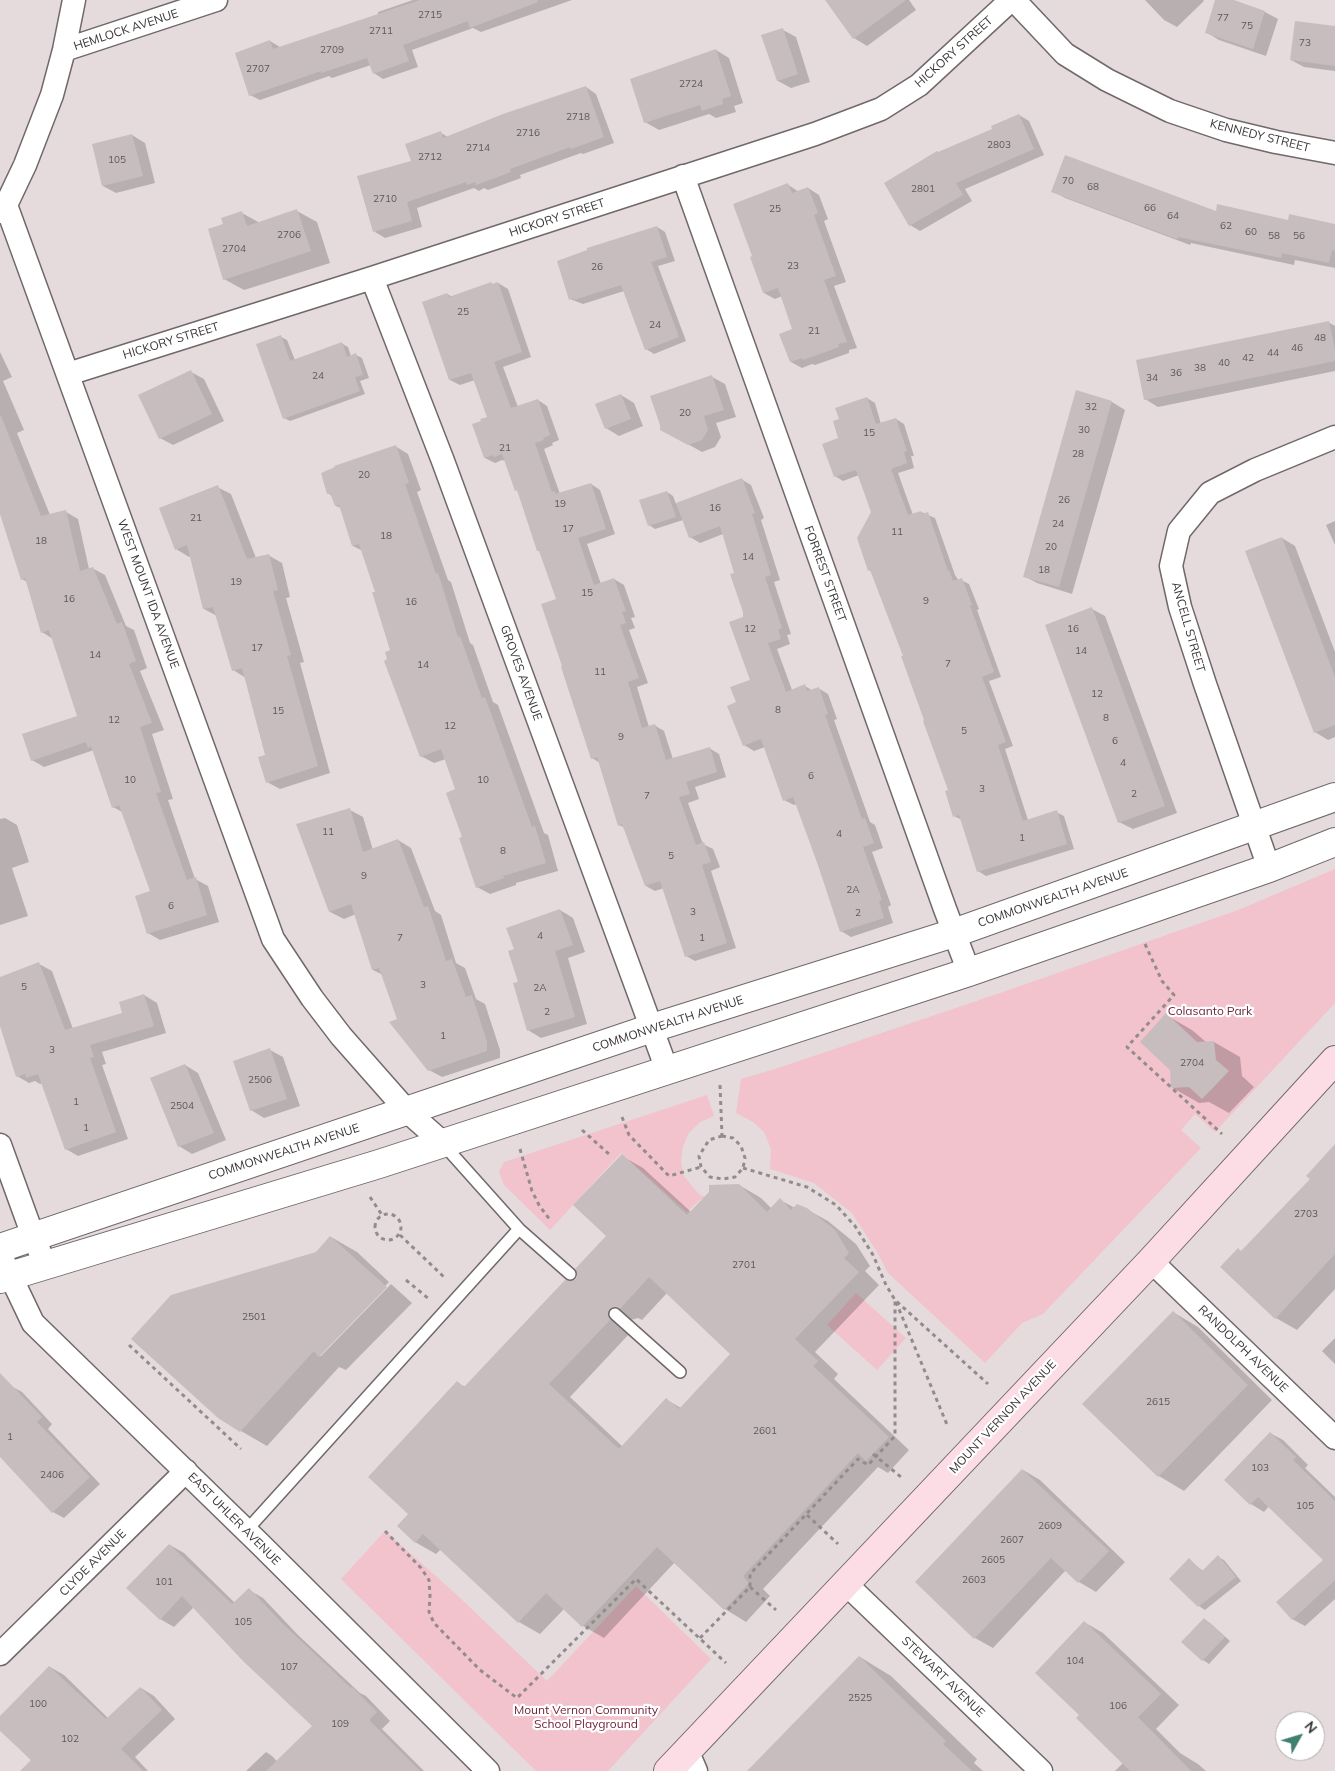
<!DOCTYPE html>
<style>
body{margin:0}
#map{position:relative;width:1335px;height:1771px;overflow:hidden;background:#e5dbdd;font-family:Mulish,sans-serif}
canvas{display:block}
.north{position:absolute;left:1275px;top:1711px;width:50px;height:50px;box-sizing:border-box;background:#fff;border:1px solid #b0afaf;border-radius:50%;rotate:51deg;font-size:14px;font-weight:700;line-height:20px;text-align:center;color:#3a3637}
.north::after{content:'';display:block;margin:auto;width:18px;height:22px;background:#40806f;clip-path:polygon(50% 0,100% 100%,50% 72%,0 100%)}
</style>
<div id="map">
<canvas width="1335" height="1771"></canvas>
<div class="north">N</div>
</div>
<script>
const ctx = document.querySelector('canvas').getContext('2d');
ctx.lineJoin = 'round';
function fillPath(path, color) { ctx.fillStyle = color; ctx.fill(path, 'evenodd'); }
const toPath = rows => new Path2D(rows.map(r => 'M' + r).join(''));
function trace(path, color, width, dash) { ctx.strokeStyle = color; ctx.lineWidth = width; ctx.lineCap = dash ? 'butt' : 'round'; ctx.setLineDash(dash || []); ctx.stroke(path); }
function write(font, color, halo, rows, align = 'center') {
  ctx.font = font + ' Mulish,sans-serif'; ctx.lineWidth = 4.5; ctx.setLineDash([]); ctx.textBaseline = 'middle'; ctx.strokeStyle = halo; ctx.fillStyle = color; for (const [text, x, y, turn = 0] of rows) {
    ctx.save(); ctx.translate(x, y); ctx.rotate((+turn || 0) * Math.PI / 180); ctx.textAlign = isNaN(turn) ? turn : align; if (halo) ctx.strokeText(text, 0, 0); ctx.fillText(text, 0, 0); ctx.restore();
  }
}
const green = toPath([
 [1335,869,1335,1003,1215,1132,1195,1114,1181,1130,1201,1148,1043,1314,1022,1323,985,1363,888,1273,877,1252,852,1213,814,1183,770,1169,771,1149,764,1132,753,1122,736,1113,741,1079,778,1068,1003,992,1238,910],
 [707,1095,714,1116,700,1122,689,1133,683,1146,681,1162,684,1176,692,1186,700,1195,705,1197,705,1198,700,1200,687,1212,621,1153,550,1230,504,1185,499,1172,504,1162],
 [856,1293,906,1338,877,1370,827,1325],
 [385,1531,457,1595,547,1681,636,1586,711,1659,608,1771,536,1771,341,1579]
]);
const shadow = toPath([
 [413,0,572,0,481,32,473,28,412,50,418,67,383,79,374,73,371,65,332,78,329,76,260,100,250,95,270,41,280,47,378,15,378,12],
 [843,0,909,0,916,10,867,46,854,38,832,7],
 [1145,0,1203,0,1204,1,1177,27,1164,20],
 [1217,0,1230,0,1265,12,1278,19,1266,56,1219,40,1206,32],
 [1335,27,1335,71,1304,67,1291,60],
 [783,30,796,37,810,82,791,88,778,81],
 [716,50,729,58,743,103,734,106,736,112,716,118,709,114,659,130,645,122],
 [586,87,596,94,614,143,583,154,581,153,520,175,521,178,488,190,484,188,479,191,474,188,417,208,422,227,385,238,375,232,412,162,441,133,448,137],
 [1019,115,1029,121,1044,155,965,189,972,201,920,231,910,225,994,129],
 [132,135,145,143,155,183,116,193,103,186],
 [787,184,799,192,808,188,819,195,828,219,824,221,846,282,834,286,857,348,849,350,849,353,815,365,812,364,802,368,791,362,794,330,782,296,775,299,764,293,754,257],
 [1053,191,1289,221,1335,225,1335,268,1295,260,1294,265,1191,243,1190,245,1065,198],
 [297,211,317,222,330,263,244,290,224,279,225,225,242,213,260,223],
 [657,227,665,232,675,261,658,266,686,341,654,354,646,349,624,291,583,304,570,299,589,251],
 [498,283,508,289,531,357,503,367,518,407,538,400,547,406,559,440,552,443,553,445,544,449,560,494,591,484,600,490,615,534,587,544,601,584,614,579,624,585,635,617,631,618,635,628,629,630,648,683,637,687,649,727,654,725,664,731,673,759,709,748,719,754,726,777,695,787,699,799,688,803,703,844,713,849,720,867,711,871,736,948,695,961,686,956,664,888,655,891,646,886,625,828,619,825,600,763,592,758,564,667,557,599,518,491,516,490,506,461,502,460,495,463,485,458,489,417,475,380,460,385,450,380,447,294,453,297],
 [1328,322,1335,326,1335,371,1158,407,1145,399],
 [281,337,287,340,295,360,341,343,348,347,351,356,356,355,362,358,369,378,360,381,365,394,290,421,284,418],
 [0,352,12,377,3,381,24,430,17,433,50,515,66,512,78,519,89,569,92,568,105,575,126,626,134,630,147,668,140,671,164,730,152,734,173,799,168,800,195,879,208,886,219,922,160,940,148,933,152,892,122,812,113,807,94,750,44,767,32,760,78,717,53,639,42,632,27,582,22,579,0,510],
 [191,372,204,379,224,421,173,445,160,438],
 [712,377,725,384,736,417,716,423,721,437,715,447,702,452,661,429],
 [1077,392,1112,402,1125,410,1072,594,1037,583,1024,576],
 [621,395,634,403,643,426,619,436,606,428],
 [867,398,875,403,881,424,896,419,904,424,914,456,911,456,914,468,898,473,913,515,921,512,935,518,955,575,959,581,961,580,969,584,979,609,977,610,1001,677,989,681,1013,746,1005,749,1028,820,1056,812,1064,816,1074,849,986,876,978,871,962,820,954,816,950,790,904,656,872,572,869,570,872,512,859,475,843,481,835,476,840,439,841,420],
 [395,446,408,454,421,490,417,492,448,580,451,582,470,643,473,645,493,702,498,705,544,833,548,835,558,871,516,883,516,885,490,894,477,887,463,838,456,790,446,759,434,763,421,756,391,651,377,592,363,551,353,546,341,508,336,506,332,496,328,493],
 [741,479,751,485,764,518,761,520,780,580,774,582,791,634,787,635,790,644,777,649,792,690,805,686,813,691,818,688,828,694,837,719,834,720,870,822,875,825,883,848,872,852,891,905,888,907,893,923,851,937,841,931,797,804,794,805,784,800,765,747,754,751,744,745,738,703,751,680,744,617,736,573,723,534,700,543,690,537,683,520,655,529,649,525,667,492,673,496,676,504],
 [217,487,231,494,256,558,268,555,282,563,290,597,286,598,304,662,300,663,330,773,280,789,267,782,266,756,246,678,233,670,217,616,204,609,191,556,189,557,176,549],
 [1335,521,1335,545,1326,525],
 [1282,538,1295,546,1335,652,1335,737,1328,740,1315,732],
 [1092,609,1105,616,1177,813,1133,829,1119,822],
 [350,810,363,817,373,850,398,840,411,848,435,911,441,915,456,963,465,968,476,999,485,1004,500,1050,500,1058,442,1077,429,1070,399,1020,383,975,373,970,356,914,344,919,330,912,298,825],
 [5,818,17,825,29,862,12,868,28,916,0,925,0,819],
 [560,910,573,918,585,952,568,958,587,1024,541,1038,528,1030,515,950],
 [39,964,52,971,73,1029,124,1014,144,995,157,1003,166,1033,102,1052,106,1064,102,1065,128,1139,78,1156,66,1149,43,1083,40,1084,35,1081,29,1083,17,1076,0,1021,0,978],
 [1166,1015,1192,1030,1206,1042,1214,1042,1240,1057,1242,1076,1254,1087,1229,1113,1209,1102,1199,1103,1173,1088],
 [270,1050,283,1057,300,1106,264,1118,251,1110],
 [185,1065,198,1073,226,1140,192,1154,179,1146],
 [1335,1145,1335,1289,1297,1330,1276,1318,1242,1252,1311,1179],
 [622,1156,643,1168,691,1212,739,1185,761,1198,771,1208,780,1200,795,1208,806,1209,828,1221,856,1244,870,1266,865,1271,879,1285,815,1352,838,1374,834,1379,909,1450,888,1473,878,1467,763,1589,770,1596,746,1622,725,1609,675,1562,604,1638,583,1626,565,1608,540,1634,519,1622,441,1549,436,1554,415,1542,410,1514,457,1383,466,1387,577,1279,607,1236],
 [667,1293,732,1354,681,1408,667,1400,623,1447,570,1397,631,1332,628,1326,631,1320,638,1318,642,1320],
 [331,1237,357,1252,389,1282,317,1356,321,1356,391,1284,412,1303,346,1370,339,1367,267,1446,241,1431,316,1253],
 [1173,1312,1198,1327,1272,1400,1184,1491,1159,1476,1084,1404],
 [1335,1338,1335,1364,1322,1351],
 [0,1383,11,1386,22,1392,52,1424,48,1429,100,1484,64,1518,53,1512,0,1456],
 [1270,1433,1283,1440,1308,1465,1305,1468,1335,1497,1335,1599,1305,1626,1292,1619,1325,1560,1269,1506,1264,1512,1251,1504,1225,1480],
 [1023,1470,1040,1480,1125,1562,1096,1592,1079,1582,1066,1570,993,1648,975,1638],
 [170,1545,184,1553,235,1603,249,1590,263,1598,298,1635,360,1693,366,1696,390,1721,382,1729,424,1771,340,1771,314,1726,194,1607,174,1627,160,1619],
 [1218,1557,1224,1560,1241,1581,1205,1610,1199,1606,1189,1560,1203,1571],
 [1204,1619,1210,1623,1230,1641,1209,1664,1203,1660,1183,1642],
 [1084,1622,1103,1633,1179,1705,1156,1729,1180,1753,1198,1764,1206,1771,1115,1771,1123,1763,1081,1714],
 [860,1657,891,1676,977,1759,974,1763,983,1771,749,1771],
 [50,1667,64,1675,108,1718,141,1688,154,1696,175,1719,135,1757,148,1771,42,1771,0,1729,0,1723],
 [266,1752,272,1756,286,1771,246,1771]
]);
const building = toPath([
 [420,0,537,0,538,2,470,28,468,21,403,45,409,61,373,74,367,58,321,73,321,71,249,96,235,53,270,40,273,49],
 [825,0,906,0,853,39],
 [1215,0,1234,0,1265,11,1253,49,1205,33],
 [1295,21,1335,26,1335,66,1290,60],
 [783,28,798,74,777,81,761,35],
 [716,49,731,96,722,99,723,104,702,111,700,105,644,123,630,79],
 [586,86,604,137,571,149,570,147,510,169,511,172,476,185,475,182,467,185,466,182,407,202,412,221,373,232,357,176,411,161,405,144,441,131,443,138,503,114],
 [1019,114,1034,149,956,183,963,195,909,226,884,183,937,151,938,152,992,129,991,126],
 [132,134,143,176,102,186,92,144],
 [1065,155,1216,211,1217,204,1288,220,1289,214,1335,224,1335,251,1332,250,1329,263,1282,253,1281,258,1178,237,1177,239,1051,192],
 [788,183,792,193,808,187,818,213,814,215,836,276,824,280,847,342,838,344,839,347,803,360,802,358,790,362,779,334,792,329,778,288,763,293,750,257,752,256,733,204],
 [297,209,311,251,223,280,208,229,223,224,221,218,242,211,247,226],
 [657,226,667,257,651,262,679,337,645,350,621,285,574,300,574,298,569,300,557,261,587,250,587,248],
 [491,282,492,284,498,282,522,352,494,362,511,408,538,399,550,435,543,438,544,440,535,443,552,492,555,491,555,494,591,483,606,529,578,538,594,585,614,578,626,611,622,612,626,623,620,625,639,678,628,682,642,728,655,724,666,760,710,747,717,772,686,782,690,794,679,797,696,845,704,842,711,862,702,865,727,943,685,957,660,881,645,886,622,824,618,826,597,757,591,759,561,667,562,666,541,604,556,599,539,551,537,551,517,490,515,491,502,454,494,457,493,455,484,458,472,424,481,421,480,419,487,417,471,373,449,380,422,302,447,293,449,297],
 [1329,321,1335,350,1335,361,1144,400,1136,360],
 [281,335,290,361,342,342,347,357,356,353,363,375,355,377,360,391,283,419,256,344],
 [191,370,212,414,159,439,138,395],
 [712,375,724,410,704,416,708,430,702,440,688,445,660,430,660,425,650,396],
 [1076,390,1112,401,1059,587,1023,577],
 [621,394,631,419,605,429,595,404],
 [867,397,876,424,896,418,907,451,904,452,907,463,891,469,908,515,921,511,922,514,928,512,948,571,949,570,953,581,962,578,972,605,970,606,994,672,982,677,1006,742,998,745,1023,821,1057,810,1067,844,977,872,959,815,953,817,945,791,948,790,923,721,924,720,901,656,903,656,870,570,868,571,857,538,871,512,856,470,834,477,822,444,838,438,833,421,839,419,835,408],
 [0,416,1,416,41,516,66,510,80,571,93,567,117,624,122,622,136,661,129,664,152,723,140,727,161,792,156,793,187,880,196,877,207,915,147,934,135,896,150,891,119,805,112,808,91,746,88,748,86,742,31,761,22,734,77,716,49,630,41,633,25,578,21,580,0,514],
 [396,445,409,483,405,484,436,574,438,573,458,637,460,636,482,698,485,697,532,827,535,826,546,863,503,876,504,878,476,888,459,838,462,837,446,793,455,789,441,749,420,757,384,661,387,659,385,652,390,650,372,592,375,592,359,544,352,546,339,505,335,506,330,493,327,494,321,473,335,467,334,466],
 [742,478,755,513,752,514,771,575,765,577,782,628,778,630,781,639,768,643,786,692,805,684,807,691,819,687,828,714,825,715,862,819,865,818,874,843,863,847,882,900,879,901,884,918,840,932,818,865,793,797,783,801,761,739,743,746,727,706,736,702,730,687,750,680,729,622,743,617,743,612,730,574,734,573,720,526,689,538,676,503],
 [218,485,247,559,269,554,278,590,273,591,291,655,287,656,318,766,266,783,258,757,265,755,242,668,232,671,213,607,203,609,187,545,175,550,159,508],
 [667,491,676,517,648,526,639,500],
 [1282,537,1335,677,1335,725,1314,733,1245,551],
 [1092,607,1165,806,1118,823,1045,625],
 [350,808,363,852,398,839,424,907,428,906,446,961,452,959,466,997,472,995,487,1042,487,1051,428,1071,389,1022,397,1019,379,968,372,970,351,904,329,912,296,824],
 [560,909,573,945,555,951,575,1017,527,1031,513,983,518,982,508,951,514,949,506,928],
 [39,962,65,1030,122,1013,119,1002,144,994,154,1026,90,1045,94,1057,90,1058,116,1132,65,1150,38,1074,26,1078,25,1074,16,1077,0,1026,0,977],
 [1166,1013,1197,1042,1214,1041,1216,1060,1229,1071,1202,1099,1189,1087,1171,1088,1170,1070,1140,1042],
 [270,1048,287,1099,250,1111,233,1061],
 [185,1064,214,1133,178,1147,150,1078],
 [1335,1144,1335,1254,1275,1319,1220,1267,1238,1248,1241,1251,1310,1179,1306,1176],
 [622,1154,687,1215,709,1192,709,1185,739,1184,767,1212,780,1198,791,1210,797,1204,807,1208,835,1230,849,1253,844,1258,859,1272,795,1339,818,1361,813,1366,889,1437,866,1461,858,1453,743,1576,749,1583,724,1610,657,1547,582,1627,546,1593,518,1623,423,1534,415,1543,397,1526,408,1514,368,1477,457,1381,464,1387,565,1280,572,1281,576,1279,577,1275,575,1269,606,1236,573,1205],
 [649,1277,730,1354,679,1409,666,1398,619,1449,549,1384,610,1320,608,1313,610,1309,616,1307,620,1309],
 [330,1236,387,1287,319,1357,314,1351,240,1432,218,1418,131,1339,171,1295,316,1252],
 [1173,1311,1248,1385,1158,1477,1082,1404],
 [0,1373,42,1417,37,1422,90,1477,52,1513,0,1457],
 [1270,1432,1296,1457,1293,1460,1335,1501,1335,1580,1292,1620,1276,1602,1323,1560,1258,1497,1250,1505,1224,1480],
 [1022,1469,1109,1551,1078,1583,1051,1558,974,1639,915,1582],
 [169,1544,232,1604,249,1588,284,1625,351,1688,352,1687,377,1712,369,1720,420,1771,266,1771,312,1726,243,1661,182,1596,160,1620,126,1588],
 [1218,1555,1236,1577,1198,1607,1169,1579,1189,1558,1202,1571],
 [1204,1618,1225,1637,1202,1661,1181,1642],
 [1084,1621,1161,1694,1138,1717,1191,1771,1130,1771,1076,1718,1079,1715,1035,1673],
 [859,1656,946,1741,943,1744,972,1771,747,1771],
 [49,1666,106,1719,140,1687,162,1710,121,1749,143,1771,20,1771,31,1760,0,1731,0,1716]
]);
const path = toPath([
 [1145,944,1162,981,1174,995,1127,1047,1222,1134],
 [720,1085,722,1136],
 [622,1117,629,1135,669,1176,701,1167],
 [582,1130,610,1155],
 [722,1136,733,1138,741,1146,745,1158,743,1168,735,1177,723,1179,710,1177,701,1167,699,1156,709,1140,722,1136],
 [520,1149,532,1191,539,1205,550,1220],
 [743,1168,807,1187,836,1205,855,1226,873,1255,886,1285,895,1300,988,1384],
 [370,1197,382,1215],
 '375 1227a13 13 0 1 1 26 0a13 13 0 1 1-26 0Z',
 [400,1235,446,1279],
 [406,1280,429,1299],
 [896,1302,948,1427],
 [129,1345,241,1449],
 [873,1454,901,1477],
 [807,1515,838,1544],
 [385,1531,421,1568,429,1580,430,1596,429,1612,434,1623,480,1670,517,1698,636,1579,726,1663],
 [750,1587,776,1610],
 [700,1638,750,1587,750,1574,858,1459,868,1465,895,1436,895,1300]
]);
const service = toPath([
 [519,1229,570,1274],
 [615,1314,680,1372],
 [246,1531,519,1229,443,1144]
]);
const minor = toPath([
 [1014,0,1065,54,1107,80,1170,111,1226,130,1276,142,1335,153],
 [64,50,216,0],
 [683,176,945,909,969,972],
 [6,205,273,939,312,998,341,1036,408,1112,442,1142],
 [0,212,6,205,25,165,52,95,64,50,74,0],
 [372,278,443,461,667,1070],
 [68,374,372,278,815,134,881,109,919,85,1011,0],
 [1269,868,1205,684,1180,607,1171,566,1179,531,1210,493,1255,470,1335,437],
 [0,1145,33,1236,45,1264],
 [0,1254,33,1323,260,1544,488,1771],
 [1151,1261,1335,1438],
 [846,1584,1041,1771],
 [0,1654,186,1471],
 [687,1750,696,1771]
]);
const tertiary = toPath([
 [0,1248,652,1028,954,933,1335,797],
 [0,1279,379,1164,969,972,1269,868,1335,842]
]);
const secondary = toPath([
 [668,1771,1151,1261,1335,1060]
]);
const numberNames = [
 ["2715",430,15],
 ["77",1223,18],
 ["75",1247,26],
 ["2711",381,31],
 ["73",1305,43],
 ["2709",332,50],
 ["2707",258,69],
 ["2724",691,84],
 ["2718",578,117],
 ["2716",528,133],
 ["2803",999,145],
 ["2714",478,148],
 ["2712",430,157],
 ["105",117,160],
 ["70",1068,181],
 ["68",1093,187],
 ["2801",923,189],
 ["2710",385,199],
 ["66",1150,208],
 ["25",775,209],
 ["64",1173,216],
 ["62",1226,226],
 ["60",1251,232],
 ["2706",289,235],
 ["58",1274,236],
 ["56",1299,236],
 ["2704",234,249],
 ["23",793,266],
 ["26",597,267],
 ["25",463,312],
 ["24",655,325],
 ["21",814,331],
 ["48",1320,338],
 ["46",1297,348],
 ["44",1273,353],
 ["42",1248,358],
 ["40",1224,363],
 ["38",1200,368],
 ["36",1176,373],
 ["24",318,376],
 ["34",1152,378],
 ["32",1091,407],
 ["20",685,413],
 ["30",1084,430],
 ["15",869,433],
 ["21",505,448],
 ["28",1078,454],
 ["20",364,475],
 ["26",1064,500],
 ["19",560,504],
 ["16",715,508],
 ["21",196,518],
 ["24",1058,524],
 ["17",568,529],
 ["11",897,532],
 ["18",386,536],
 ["18",41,541],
 ["20",1051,547],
 ["14",748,557],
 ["18",1044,570],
 ["19",236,582],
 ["15",587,593],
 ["16",69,599],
 ["9",926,601],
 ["16",411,602],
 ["12",750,629],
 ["16",1073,629],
 ["17",257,648],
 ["14",1081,651],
 ["14",95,655],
 ["7",948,664],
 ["14",423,665],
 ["11",600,672],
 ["12",1097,694],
 ["8",778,710],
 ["15",278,711],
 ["8",1106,718],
 ["12",114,720],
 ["12",450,726],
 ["5",964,731],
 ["9",621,737],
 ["6",1115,741],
 ["4",1123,763],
 ["6",811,776],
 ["10",130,780],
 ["10",483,780],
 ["3",982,789],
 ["2",1134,794],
 ["7",647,796],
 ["11",328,832],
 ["4",839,834],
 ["1",1022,838],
 ["8",503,851],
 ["5",671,856],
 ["9",364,876],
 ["2A",853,890],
 ["6",171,906],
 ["3",693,912],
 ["2",858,913],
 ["4",540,936],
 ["7",400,938],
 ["1",702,938],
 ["3",423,985],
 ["5",24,987],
 ["2A",540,988],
 ["2",547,1012],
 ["1",443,1036],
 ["3",52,1050],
 ["2704",1192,1063],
 ["2506",260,1080],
 ["1",76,1102],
 ["2504",182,1106],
 ["1",86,1128],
 ["2703",1306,1214],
 ["2701",744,1265],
 ["2501",254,1317],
 ["2615",1158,1402],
 ["2601",765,1431],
 ["1",10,1437],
 ["103",1260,1468],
 ["2406",52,1475],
 ["105",1305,1506],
 ["2609",1050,1526],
 ["2607",1012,1540],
 ["2605",993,1560],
 ["2603",974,1580],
 ["101",164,1582],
 ["105",243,1622],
 ["104",1075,1661],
 ["107",289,1667],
 ["2525",860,1698],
 ["100",38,1704],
 ["106",1118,1706],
 ["109",340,1724],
 ["102",70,1739]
];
const streetNames = [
 ["HEMLOCK AVENUE",126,30,-18],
 ["HICKORY STREET",954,52,-42],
 ["KENNEDY STREET",1260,136,14],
 ["HICKORY STREET",557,218,-18],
 ["HICKORY STREET",171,341,-17],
 ["FORREST STREET",825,574,70],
 ["WEST MOUNT IDA AVENUE",148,594,70],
 ["ANCELL STREET",1188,627,74],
 ["GROVES AVENUE",521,673,70],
 ["COMMONWEALTH AVENUE",1053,898,-19],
 ["COMMONWEALTH AVENUE",668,1024,-18],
 ["COMMONWEALTH AVENUE",284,1152,-18],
 ["RANDOLPH AVENUE",1243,1349,44],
 ["MOUNT VERNON AVENUE",1003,1417,-47],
 ["EAST UHLER AVENUE",234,1519,45],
 ["CLYDE AVENUE",93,1563,-45],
 ["STEWART AVENUE",943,1677,44]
];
const parkNames = [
 ["Colasanto Park",1210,1011],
 ["Mount Vernon Community",586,1710],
 ["School Playground",586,1724]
];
fillPath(green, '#f2c2cd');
fillPath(shadow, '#0003');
fillPath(building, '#c7bdbf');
trace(service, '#706869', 14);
trace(minor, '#706869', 25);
trace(tertiary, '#706869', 30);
trace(secondary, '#706869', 30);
trace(path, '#938c8d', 3, [4, 4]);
trace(service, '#fff', 11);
trace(minor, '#fff', 22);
trace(tertiary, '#fff', 28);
trace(secondary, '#fcdde6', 28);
write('10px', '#5d5859', null, numberNames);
write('12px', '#3a3637', '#fff', streetNames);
write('12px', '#71253e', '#fff', parkNames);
</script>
